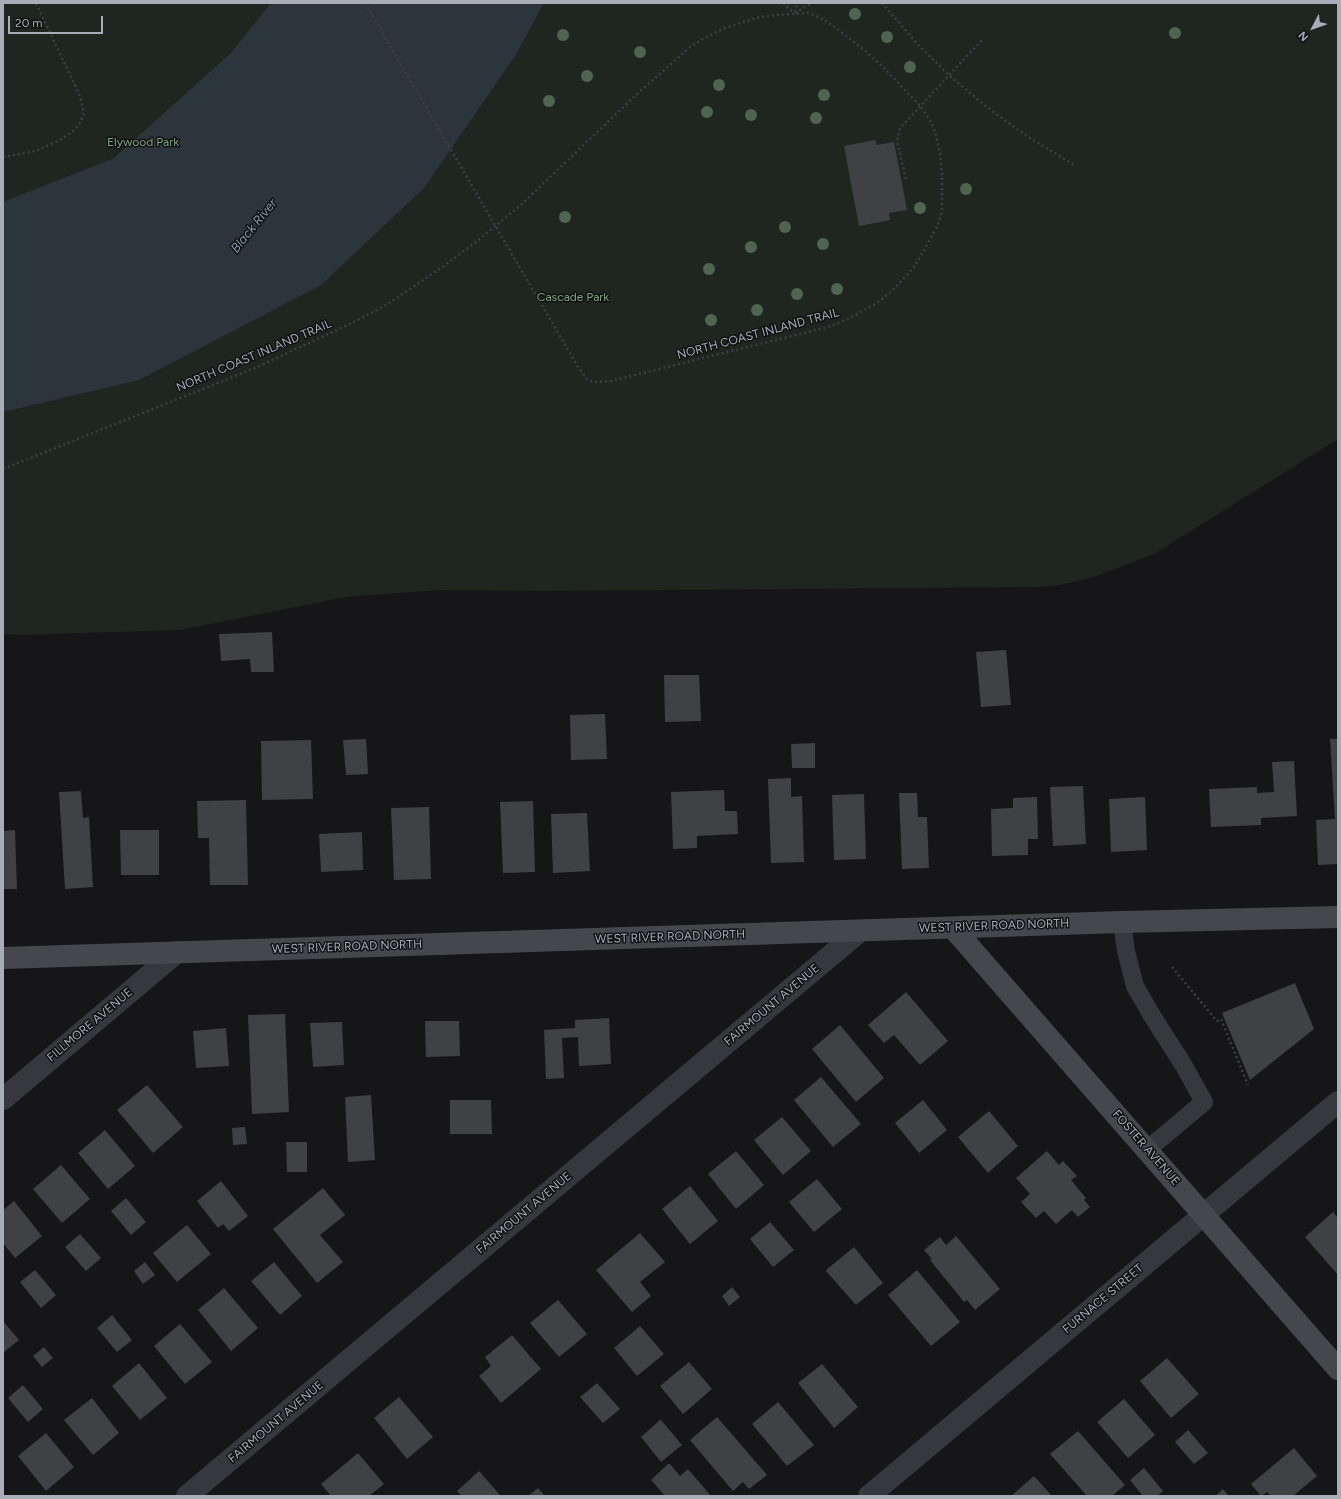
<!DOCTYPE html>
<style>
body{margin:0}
#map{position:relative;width:1341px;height:1499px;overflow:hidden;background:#161618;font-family:Figtree,sans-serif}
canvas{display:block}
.frame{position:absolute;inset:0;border:4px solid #a8adb8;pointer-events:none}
.north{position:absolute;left:1293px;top:8px;width:40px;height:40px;-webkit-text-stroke:3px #111113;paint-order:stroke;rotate:229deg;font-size:11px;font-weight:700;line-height:16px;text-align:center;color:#a8adb8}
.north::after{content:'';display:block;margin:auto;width:14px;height:18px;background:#a8adb8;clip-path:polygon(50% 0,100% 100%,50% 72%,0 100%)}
.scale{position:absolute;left:8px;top:16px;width:95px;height:18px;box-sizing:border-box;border:2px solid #a8adb8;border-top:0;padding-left:5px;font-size:12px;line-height:14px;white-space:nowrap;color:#a8adb8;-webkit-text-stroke:3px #111113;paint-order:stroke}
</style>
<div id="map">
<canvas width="1341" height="1499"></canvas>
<div class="frame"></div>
<div class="north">N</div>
<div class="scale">20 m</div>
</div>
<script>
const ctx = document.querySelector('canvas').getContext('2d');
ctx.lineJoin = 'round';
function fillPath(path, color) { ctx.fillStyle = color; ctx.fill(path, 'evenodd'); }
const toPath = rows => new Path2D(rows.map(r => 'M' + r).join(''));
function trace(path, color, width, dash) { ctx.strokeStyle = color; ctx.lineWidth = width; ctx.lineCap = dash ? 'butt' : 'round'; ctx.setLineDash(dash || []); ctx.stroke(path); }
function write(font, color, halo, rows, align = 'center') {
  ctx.font = font + ' Figtree,sans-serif'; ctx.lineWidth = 3; ctx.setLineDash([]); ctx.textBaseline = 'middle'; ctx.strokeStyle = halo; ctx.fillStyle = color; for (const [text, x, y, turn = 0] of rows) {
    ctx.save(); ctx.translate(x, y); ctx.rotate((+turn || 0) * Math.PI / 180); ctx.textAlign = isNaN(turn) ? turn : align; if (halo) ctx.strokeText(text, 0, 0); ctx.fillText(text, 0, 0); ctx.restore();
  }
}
const green = toPath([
 [3,3,1338,3,1338,439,1154,554,1091,578,1060,585,1036,587,542,591,438,590,346,597,180,630,23,635,3,634]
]);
const water = toPath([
 [271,3,544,3,515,56,424,188,321,285,139,380,3,412,3,202,114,158,230,54]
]);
const building = toPath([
 [875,140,877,145,894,142,907,210,889,213,890,220,859,226,844,146],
 [272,632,274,672,251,672,250,659,221,661,219,634],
 [1006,650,1011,705,981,707,976,652],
 [664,675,699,675,701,721,665,722],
 [605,714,607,759,571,760,570,715],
 [366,739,368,774,346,775,343,740],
 [1330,739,1338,739,1338,864,1318,865,1316,820,1335,819],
 [311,740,313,799,262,800,261,741],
 [815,743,815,768,792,768,791,744],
 [1294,761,1297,816,1261,818,1261,825,1211,827,1209,789,1257,787,1257,793,1274,792,1272,762],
 [791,778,791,797,802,796,804,862,771,863,768,779],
 [1083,786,1086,844,1053,846,1050,787],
 [724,790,725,811,737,811,738,834,697,836,697,848,673,849,671,792],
 [81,791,83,818,89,817,93,887,65,889,59,792],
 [899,793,917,793,918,817,927,817,929,868,902,869],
 [864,794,866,859,834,860,832,795],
 [1037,797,1038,839,1028,839,1028,855,992,856,991,809,1013,808,1013,798],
 [1145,797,1147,850,1111,852,1109,799],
 [246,800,248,885,210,885,209,838,198,838,197,801],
 [533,801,535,872,503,873,500,802],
 [429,807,431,879,394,880,391,808],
 [587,813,590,871,553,873,551,814],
 [15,830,17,889,3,889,3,831],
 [120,830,159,830,159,875,121,875],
 [362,832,363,870,321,872,319,834],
 [1295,983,1314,1029,1250,1080,1222,1013],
 [906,992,948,1041,920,1065,894,1035,884,1043,868,1025],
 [285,1014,289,1112,252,1114,248,1015],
 [609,1018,611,1064,579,1066,578,1037,562,1038,564,1078,546,1079,544,1030,575,1028,575,1020],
 [425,1021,459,1021,460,1056,426,1057],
 [342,1022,344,1065,313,1067,310,1023],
 [840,1025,884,1078,856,1102,812,1049],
 [226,1028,229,1066,196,1068,193,1031],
 [821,1077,861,1124,833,1147,794,1100],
 [147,1085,183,1127,153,1153,117,1110],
 [371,1095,375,1160,348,1162,345,1097],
 [450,1100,491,1100,492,1134,450,1134],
 [923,1100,947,1130,919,1153,895,1123],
 [989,1111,1018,1146,988,1173,958,1137],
 [782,1117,811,1151,783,1175,754,1140],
 [245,1127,247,1144,233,1145,232,1128],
 [105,1130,135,1166,108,1189,78,1153],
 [286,1142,307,1142,307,1172,287,1172],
 [736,1151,764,1185,736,1209,708,1174],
 [1047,1151,1059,1165,1063,1161,1077,1176,1071,1180,1086,1198,1084,1200,1090,1207,1078,1217,1072,1210,1056,1224,1044,1211,1036,1218,1021,1202,1030,1194,1016,1178],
 [61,1165,90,1199,62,1223,33,1189],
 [817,1179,842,1209,814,1232,789,1202],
 [221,1181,248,1216,229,1231,223,1224,218,1228,197,1201],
 [690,1186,718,1221,690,1244,662,1209],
 [323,1188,345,1215,320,1235,343,1262,317,1283,273,1229],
 [126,1198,146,1222,131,1235,111,1211],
 [14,1201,42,1236,15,1258,3,1243,3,1210],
 [1333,1212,1338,1218,1338,1275,1305,1237],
 [770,1222,794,1250,773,1267,750,1239],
 [187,1225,211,1254,177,1282,153,1253],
 [640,1233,665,1262,640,1282,651,1296,632,1312,596,1270],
 [80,1234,101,1258,86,1271,65,1247],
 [956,1236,1000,1289,975,1310,967,1300,964,1302,930,1260,932,1259,924,1250,940,1237,946,1245],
 [854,1247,883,1283,856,1305,826,1271,826,1270],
 [145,1262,155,1275,143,1284,134,1271],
 [274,1262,302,1296,280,1315,251,1281],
 [35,1270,56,1295,41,1308,20,1282],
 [917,1270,960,1322,931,1346,888,1295],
 [732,1287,740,1297,729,1306,722,1296],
 [224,1288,258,1328,231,1351,198,1310],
 [558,1300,587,1334,559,1357,530,1323],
 [112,1315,132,1340,117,1352,97,1328],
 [3,1321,19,1340,4,1352,3,1351],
 [180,1324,212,1362,185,1384,154,1346],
 [640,1326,664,1354,637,1376,614,1348],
 [512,1335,541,1369,501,1403,479,1376,491,1366,485,1357],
 [44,1347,53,1358,42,1367,33,1356],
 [1167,1358,1199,1394,1171,1418,1140,1381],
 [689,1362,712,1389,683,1414,660,1386],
 [139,1363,167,1398,140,1420,112,1386],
 [822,1364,858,1407,834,1428,798,1383],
 [597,1383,620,1409,603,1423,580,1397],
 [23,1385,43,1409,28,1422,8,1398],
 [399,1397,433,1437,407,1459,374,1418],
 [92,1398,119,1433,93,1455,64,1420],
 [1124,1399,1155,1435,1128,1458,1097,1422],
 [778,1402,814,1445,787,1466,752,1424],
 [717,1417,767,1475,749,1489,743,1482,733,1491,690,1440],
 [660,1420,661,1420,682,1445,661,1462,641,1437],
 [1188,1430,1208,1453,1194,1464,1175,1442],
 [1078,1431,1125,1485,1112,1496,1087,1496,1050,1454],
 [46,1433,74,1467,46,1491,18,1456],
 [1294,1448,1317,1476,1293,1496,1271,1496,1267,1492,1261,1496,1251,1484],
 [358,1453,384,1484,369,1496,331,1496,321,1484],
 [668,1464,670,1464,680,1476,688,1469,711,1496,665,1496,651,1480],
 [1144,1468,1163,1491,1157,1496,1143,1496,1130,1480],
 [479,1471,500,1495,498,1496,462,1496,457,1491],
 [1034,1476,1052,1496,1011,1496],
 [538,1488,545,1496,528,1496],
 [1223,1489,1229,1496,1215,1496]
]);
const path = toPath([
 [783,3,794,13],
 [882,3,920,47,950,76,988,108,1027,136,1074,165],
 [795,12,797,3],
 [795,13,812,3],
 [3,157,36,151,60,140,72,132,80,123,84,113,80,96,36,3],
 [906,179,897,141,900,128,982,40],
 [3,469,255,368,352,323,386,305,441,268,476,242,523,203,636,95,689,48,704,38,725,28,756,18,776,15,808,13,819,17,832,25,863,49,884,68,921,107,930,120,935,131,940,153,942,173,942,211,937,227,915,266,892,291,877,303,850,318,828,327,611,381,594,382,587,379,578,367],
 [1172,967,1217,1021,1221,1019,1248,1085]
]);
const lane = toPath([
 [1122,922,1126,951,1135,986,1151,1014,1184,1066,1204,1102,1147,1150]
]);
const street = toPath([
 [3,1099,177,952],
 [187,1496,860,931],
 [869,1496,1338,1102]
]);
const secondary = toPath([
 [953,928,1338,1369],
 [3,958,1122,922,1338,917]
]);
const pathBridge = toPath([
 [365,3,578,367]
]);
const trees = [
 [855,14],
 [1175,33],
 [563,35],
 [887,37],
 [640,52],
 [910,67],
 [587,76],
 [719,85],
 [824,95],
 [549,101],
 [707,112],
 [751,115],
 [816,118],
 [966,189],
 [920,208],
 [565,217],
 [785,227],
 [823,244],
 [751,247],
 [709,269],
 [837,289],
 [797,294],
 [757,310],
 [711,320]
];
const parkNames = [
 ["Elywood Park",143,142],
 ["Cascade Park",573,297]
];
const streetNames = [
 ["NORTH COAST INLAND TRAIL",758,334,-15],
 ["NORTH COAST INLAND TRAIL",254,356,-23],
 ["WEST RIVER ROAD NORTH",994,926,-2],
 ["WEST RIVER ROAD NORTH",670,937,-2],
 ["WEST RIVER ROAD NORTH",347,947,-2],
 ["FAIRMOUNT AVENUE",772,1005,-40],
 ["FILLMORE AVENUE",90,1025,-40],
 ["FOSTER AVENUE",1146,1148,49],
 ["FAIRMOUNT AVENUE",524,1213,-40],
 ["FURNACE STREET",1103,1299,-40],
 ["FAIRMOUNT AVENUE",276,1422,-40]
];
const waterNames = [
 ["Black River",254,226,-51]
];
fillPath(green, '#1e261f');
fillPath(water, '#2c353c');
fillPath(building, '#404145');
trace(path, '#3d3f44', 2.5, [2, 3]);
trace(lane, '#37383d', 18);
trace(street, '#37383d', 22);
trace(secondary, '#45474d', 22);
trace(pathBridge, '#3d3f44', 2.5, [2, 3]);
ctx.fillStyle = '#506452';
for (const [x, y] of trees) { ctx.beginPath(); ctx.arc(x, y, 6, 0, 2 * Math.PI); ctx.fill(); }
write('12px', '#7fa381', '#111113', parkNames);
write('12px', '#a8adb8', '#111113', streetNames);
write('italic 13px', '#7f9bb3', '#111113', waterNames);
</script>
